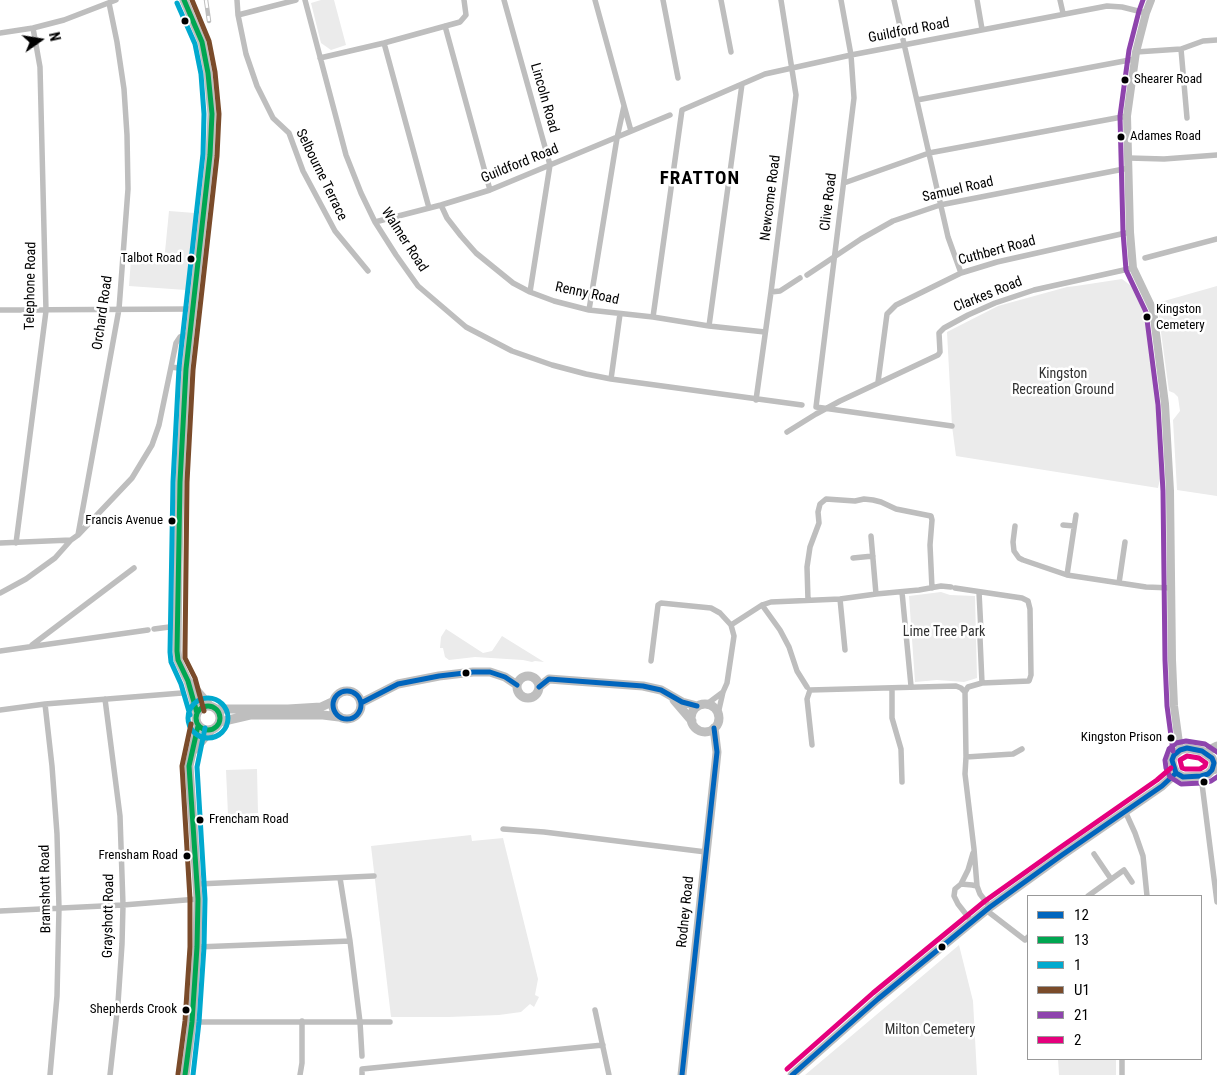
<!DOCTYPE html>
<style>
body{margin:0}
#map{position:relative;width:1217px;height:1075px;overflow:hidden;background:#fff;font-family:"Roboto Condensed",sans-serif}
canvas{display:block}
.legend{position:absolute;left:1027px;top:895px;width:175px;height:165px;box-sizing:border-box;background:#fff;border:1px solid #999;margin:0;padding:6px 9px;list-style:none;font-size:15px;color:#000}
.legend li{display:flex;align-items:center;gap:10px;height:25px}
.legend b{width:25px;border:1px solid #999}
.north{position:absolute;left:15px;top:15px;width:50px;height:50px;-webkit-text-stroke:4px #fff;paint-order:stroke;rotate:77deg;font-size:14px;font-weight:700;line-height:20px;text-align:center;color:#000}
.north::after{content:'';display:block;margin:auto;width:18px;height:22px;background:#000;clip-path:polygon(50% 0,100% 100%,50% 72%,0 100%)}
</style>
<div id="map">
<canvas width="1217" height="1075"></canvas>
<ul class="legend">
<li><b style="height:6px;background:#0065bd"></b>12</li>
<li><b style="height:6px;background:#00a651"></b>13</li>
<li><b style="height:6px;background:#00a9ce"></b>1</li>
<li><b style="height:6px;background:#7a4b2a"></b>U1</li>
<li><b style="height:6px;background:#8e44ad"></b>21</li>
<li><b style="height:6px;background:#e5007d"></b>2</li>
</ul>
<div class="north">N</div>
</div>
<script>
const ctx = document.querySelector('canvas').getContext('2d');
ctx.lineJoin = 'round';
function fillPath(path, color) { ctx.fillStyle = color; ctx.fill(path, 'evenodd'); }
const toPath = rows => new Path2D(rows.map(r => 'M' + r).join(''));
function trace(path, color, width, dash) { ctx.strokeStyle = color; ctx.lineWidth = width; ctx.lineCap = dash ? 'butt' : 'round'; ctx.setLineDash(dash || []); ctx.stroke(path); }
function write(font, color, halo, rows, align = 'center') {
  ctx.font = font + ' "Roboto Condensed",sans-serif'; ctx.lineWidth = 5; ctx.setLineDash([]); ctx.textBaseline = 'middle'; ctx.strokeStyle = halo; ctx.fillStyle = color; for (const [text, x, y, turn = 0] of rows) {
    ctx.save(); ctx.translate(x, y); ctx.rotate((+turn || 0) * Math.PI / 180); ctx.textAlign = isNaN(turn) ? turn : align; if (halo) ctx.strokeText(text, 0, 0); ctx.fillText(text, 0, 0); ctx.restore();
  }
}
const green = toPath([
 [321,0,334,0,346,45,331,50,321,43,311,3],
 [169,211,195,213,186,290,129,286,131,259,164,262],
 [1122,279,1130,285,1137,297,1143,306,1148,327,1162,470,1158,488,956,456,952,426,947,332,998,306,1067,287,1076,286],
 [1217,286,1217,496,1177,490,1173,420,1180,411,1178,397,1174,393,1169,391,1157,303],
 [941,592,950,595,975,596,977,678,964,682,937,680,915,682,909,596],
 [446,629,483,653,492,651,502,636,544,662,535,661,532,662,523,660,475,657,449,660,445,657,443,648,440,648,441,637],
 [257,769,258,813,228,815,226,770],
 [471,835,472,841,503,838,538,979,535,995,539,997,534,1007,530,1004,521,1012,499,1015,449,1017,391,1017,371,846],
 [959,945,973,1001,977,1075,805,1075],
 [1058,1059,1116,1059,1116,1075,1059,1075]
]);
const minor = toPath([
 [237,0,238,15,246,54,257,86,273,118,289,133,303,171,335,231,368,271],
 [305,0,346,155,361,193,375,222,396,255,418,286,466,327,512,351,552,365,586,374,611,379,802,405],
 [504,0,550,165,530,292],
 [595,0,631,131],
 [663,0,678,78],
 [721,0,731,52],
 [841,0,851,55,854,98,816,407,952,426],
 [894,0,948,237,961,273],
 [977,0,982,29],
 [1060,0,1063,13],
 [238,15,296,0],
 [445,26,490,190],
 [0,33,33,28,64,20,116,0],
 [384,43,429,208],
 [1181,49,1187,118],
 [1136,52,1181,49,1203,41,1217,40],
 [320,58,384,43,460,22,466,15,464,0],
 [917,100,1135,59],
 [1129,158,1164,159,1217,155],
 [844,183,929,153,1127,116],
 [441,205,447,218,461,236,476,253,513,283,530,292,554,301,589,310,653,317,709,326,765,332],
 [375,222,441,205,490,190,670,115],
 [1145,258,1217,239],
 [807,275,861,239,893,221,940,205,1129,168],
 [771,292,780,291,800,278],
 [0,310,193,309],
 [589,310,617,138,624,106],
 [653,317,682,110,765,74,851,55,1107,6,1122,7,1146,13],
 [709,326,742,84],
 [171,367,186,369],
 [611,379,620,314],
 [878,382,887,314,896,305,961,273,997,262,1130,232],
 [756,400,771,292,796,95,781,0],
 [787,432,816,414,840,401,938,355,940,352,939,333,944,328,968,315,995,303,1034,290,1133,268],
 [1063,525,1074,526],
 [1015,526,1013,542,1014,551,1019,558,1023,560,1067,575,1146,587,1172,588],
 [78,535,119,309,128,189,127,135,124,89,117,42,109,3],
 [871,536,876,594],
 [0,543,71,540,78,535,132,478,152,445,159,425,176,343,180,337,190,334],
 [16,543,46,311,40,67,33,28],
 [853,558,873,556],
 [1067,575,1076,515],
 [1119,583,1125,542],
 [955,588,1022,598,1028,601,1030,609,1031,675,1029,681,982,683,968,687,965,692,966,757,965,774,974,849,977,886,980,894,990,907],
 [902,592,911,686],
 [979,592,981,632],
 [0,593,26,579,55,558,71,540],
 [840,599,845,650],
 [808,600,807,567,810,547,819,523,818,512,820,504,826,499,855,501,864,499,873,500,881,502,896,509,931,516,932,520,930,545,932,588],
 [762,605,780,630,789,647,797,671,807,687],
 [731,625,762,605,771,602,840,599,876,594,919,590,941,586,951,587],
 [154,629,177,626],
 [980,638,982,683],
 [32,645,134,568],
 [0,651,148,630],
 [651,661,658,605,661,603,711,608,720,613,731,625,734,636,727,683,723,692,718,714],
 [892,688,892,718,901,749,902,782],
 [105,699,120,816,123,905,122,944,118,1003,110,1075],
 [45,704,52,766,57,834,59,908,57,996,50,1075],
 [707,704,723,692],
 [0,710,45,704,182,693],
 [812,745,807,699,810,690,956,686,961,688,965,692],
 [966,757,1013,754,1022,749],
 [1201,776,1217,902],
 [1125,811,1135,833,1143,856,1147,896],
 [503,829,544,832,706,852],
 [1094,854,1111,879],
 [340,878,350,941,360,1022,362,1056],
 [198,884,374,876],
 [961,884,968,870,973,853],
 [1088,896,1124,870,1132,882],
 [986,910,1025,940,1028,937],
 [0,911,123,905,198,899],
 [972,922,958,904,954,896,955,889,961,884,972,885,977,886],
 [197,947,350,941],
 [595,1010,609,1075],
 [192,1022,390,1022],
 [1122,1059,1122,1075],
 [300,1075,302,1063,302,1021],
 [362,1075,362,1069,603,1045]
]);
const tertiary = toPath([
 [1151,0,1146,13,1136,52,1127,116,1130,232,1133,268,1153,310,1165,404,1170,491,1172,660,1174,706,1180,750]
]);
const secondary = toPath([
 [194,750,211,730],
 [185,1075,192,1022,197,947,198,899,189,766,198,726]
]);
const primary = toPath([
 [184,0,202,42,208,73,212,114,210,155,186,369,180,482,178,564,177,651,178,660,188,681,197,713],
 '517 687a11 11 0 1 1 22 0a11 11 0 1 1-22 0Z',
 [190,683,210,706],
 [539,687,549,679,643,686,661,690,682,702,697,706],
 '333 705a14 14 0 1 1 28 0a14 14 0 1 1-28 0Z',
 [674,700,692,721],
 [361,703,398,684,439,676,473,672,490,672,505,677,517,685],
 '691 718a14 14 0 1 1 28 0a14 14 0 1 1-28 0Z',
 '196 718a12 12 0 1 1 24 0a12 12 0 1 1-24 0Z',
 [217,709,288,709,321,707,334,701],
 [220,722,250,715,323,715,339,717],
 [1207,753,1211,749,1217,746],
 [1212,770,1214,763,1212,758,1202,751,1187,748,1180,750,1174,755,1172,760,1173,766,1176,773,1183,777,1201,776,1208,774,1212,770,1217,769],
 [682,1075,716,762,717,752,714,728],
 [792,1075,878,999,990,907,1062,855,1162,786,1176,773]
]);
const rail = toPath([
 [206,0,209,21]
]);
const bus1 = toPath([
 [539,687,549,679,643,686,661,690,682,702,697,706],
 '333 705a14 14 0 1 1 28 0a14 14 0 1 1-28 0Z',
 [361,703,398,684,439,676,473,672,490,672,505,677,517,685],
 [1187,748,1202,751,1212,758,1214,763,1212,770,1208,774,1201,776,1183,777,1176,773,1172,760,1174,755,1180,750,1187,748],
 [682,1075,717,752,714,728],
 [792,1075,878,999,990,907,1062,855,1162,786,1176,773]
]);
const bus2 = toPath([
 [184,0,202,42,208,73,212,114,210,155,186,369,180,482,177,651,178,660,188,681,197,713],
 '196 718a12 12 0 1 1 24 0a12 12 0 1 1-24 0Z',
 [185,1075,192,1022,197,947,198,899,189,766,198,726]
]);
const bus3 = toPath([
 [177,3,195,44,201,74,204,114,203,154,179,368,173,482,170,652,171,662,181,684,190,715],
 '188 718a20 20 0 1 1 40 0a20 20 0 1 1-40 0Z',
 [193,1075,199,1022,204,947,205,899,197,767,205,728]
]);
const bus4 = toPath([
 [192,0,209,41,215,72,219,114,217,156,193,370,187,482,185,651,185,658,195,678,204,711],
 [178,1074,185,1021,190,947,190,899,182,766,191,724]
]);
const bus5 = toPath([
 [1143,0,1139,11,1129,50,1120,116,1123,232,1126,270,1146,312,1158,405,1163,491,1165,660,1167,706,1173,751],
 [1217,752,1205,744,1186,741,1176,743,1169,749,1165,760,1166,768,1170,777,1181,784,1202,783,1211,781,1217,777]
]);
const bus6 = toPath([
 [1187,756,1199,758,1206,763,1205,766,1200,769,1185,769,1182,768,1180,760,1187,756],
 [787,1069,873,993,985,901,1058,849,1157,780,1171,768]
]);
const markers = [
 [185,21,4.5,"#000"],
 [1125,80,4.5,"#000"],
 [1121,137,4.5,"#000"],
 [191,259,4.5,"#000"],
 [1147,317,4.5,"#000"],
 [172,521,4.5,"#000"],
 [466,673,4.5,"#000"],
 [1171,738,4.5,"#000"],
 [1204,782,4.5,"#000"],
 [200,820,4.5,"#000"],
 [187,856,4.5,"#000"],
 [942,947,4.5,"#000"],
 [186,1010,4.5,"#000"]
];
const busNames = [
 ["Shearer Road",1134,80,"left"],
 ["Adames Road",1130,137,"left"],
 ["Talbot Road",182,259],
 ["Kingston",1156,310,"left"],
 ["Cemetery",1156,326,"left"],
 ["Francis Avenue",163,521],
 ["Kingston Prison",1162,738],
 ["Frencham Road",209,820,"left"],
 ["Frensham Road",178,856],
 ["Shepherds Crook",177,1010]
];
const streetNames = [
 ["Guildford Road",909,31,-11],
 ["Lincoln Road",544,98,74],
 ["Guildford Road",520,164,-22],
 ["Selbourne Terrace",321,175,64],
 ["Samuel Road",958,190,-13],
 ["Newcome Road",771,198,-83],
 ["Clive Road",829,202,-83],
 ["Walmer Road",404,240,57],
 ["Cuthbert Road",997,251,-15],
 ["Telephone Road",31,286,-89],
 ["Renny Road",587,294,12],
 ["Clarkes Road",988,295,-22],
 ["Orchard Road",103,313,-82],
 ["Bramshott Road",46,889,-91],
 ["Rodney Road",686,912,-84],
 ["Grayshott Road",109,916,-89]
];
const parkNames = [
 ["Kingston",1063,374],
 ["Recreation Ground",1063,390],
 ["Lime Tree Park",944,632],
 ["Milton Cemetery",930,1030]
];
const districtNames = [
 ["FRATTON",700,179]
];
fillPath(green, '#ebebeb');
trace(minor, '#bebebe', 5.5);
trace(tertiary, '#bebebe', 8);
trace(secondary, '#b8b8b8', 9);
trace(primary, '#bebebe', 9);
trace(rail, '#bebebe', 4.5);
trace(rail, '#fff', 2.5, [8]);
trace(bus1, '#0065bd', 5);
trace(bus2, '#00a651', 5);
trace(bus3, '#00a9ce', 5);
trace(bus4, '#7a4b2a', 5);
trace(bus5, '#8e44ad', 5);
trace(bus6, '#e5007d', 5);
for (const [x, y, r, color] of markers) { const dot = new Path2D(); dot.arc(x, y, r, 0, 2 * Math.PI); ctx.fillStyle = color; ctx.fill(dot); trace(dot, '#fff', 2); }
write('13px', '#000', '#fff', busNames, 'right');
write('14px', '#000', '#fff', streetNames);
write('14px', '#323232', '#fff', parkNames);
ctx.letterSpacing = '1px';
write('bold 19px', '#000', '#fff', districtNames);
ctx.letterSpacing = '0px';
</script>
